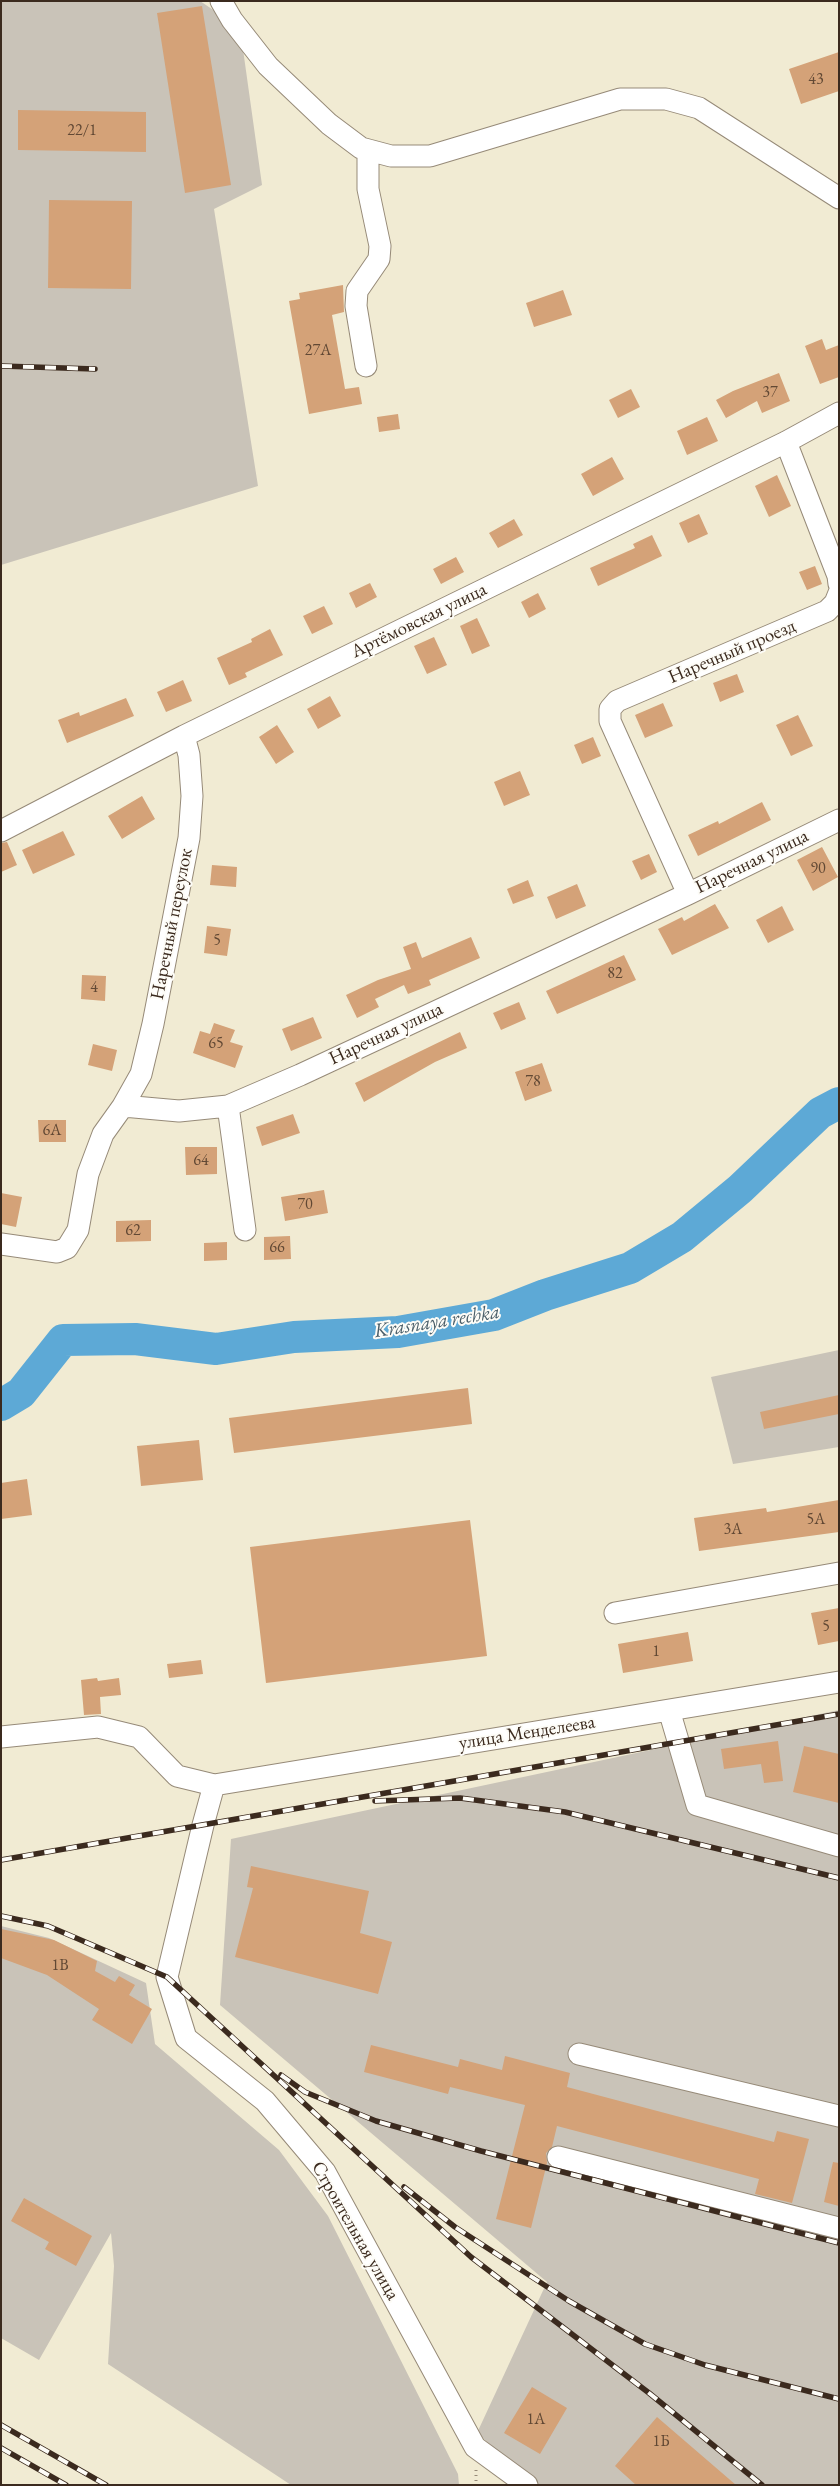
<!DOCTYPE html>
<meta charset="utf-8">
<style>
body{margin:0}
#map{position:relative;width:840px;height:2486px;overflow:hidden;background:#f1ebd3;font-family:"EB Garamond",serif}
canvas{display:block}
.frame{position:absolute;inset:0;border:2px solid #3b2a1e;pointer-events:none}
</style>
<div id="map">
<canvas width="840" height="2486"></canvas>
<div class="frame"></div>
</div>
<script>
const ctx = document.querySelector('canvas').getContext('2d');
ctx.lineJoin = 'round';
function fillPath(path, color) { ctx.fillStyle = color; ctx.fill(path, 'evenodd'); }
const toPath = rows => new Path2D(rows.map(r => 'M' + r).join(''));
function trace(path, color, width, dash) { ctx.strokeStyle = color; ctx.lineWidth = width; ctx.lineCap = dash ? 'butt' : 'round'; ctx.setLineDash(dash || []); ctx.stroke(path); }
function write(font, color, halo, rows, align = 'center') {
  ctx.font = font + ' "EB Garamond",serif'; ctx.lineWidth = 4; ctx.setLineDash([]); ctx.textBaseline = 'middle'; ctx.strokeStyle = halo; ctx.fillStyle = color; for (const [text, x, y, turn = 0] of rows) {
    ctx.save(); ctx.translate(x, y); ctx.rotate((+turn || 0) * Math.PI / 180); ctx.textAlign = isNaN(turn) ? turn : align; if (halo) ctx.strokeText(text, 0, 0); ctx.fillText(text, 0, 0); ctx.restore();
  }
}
const industrial = toPath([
 [1,1,200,1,240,28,262,185,214,209,258,486,1,565],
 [839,1350,839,1447,733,1464,711,1377],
 [839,1710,839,2485,537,2485,477,2433,547,2282,220,2005,231,1839],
 [1,1926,49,1938,146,1983,155,2044,279,2150,328,2216,458,2474,459,2485,291,2485,108,2364,114,2266,111,2233,39,2360,1,2338]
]);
const river = toPath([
 [1,1405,21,1393,63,1340,135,1339,216,1349,294,1337,398,1332,494,1315,545,1295,630,1268,682,1237,740,1189,820,1113,839,1103]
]);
const building = toPath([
 [202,6,231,185,185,193,157,13],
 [839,52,839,91,801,104,789,69],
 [18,110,146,112,146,152,18,150],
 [49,200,132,201,131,289,48,288],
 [343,285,344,312,332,315,345,389,359,387,362,404,309,414,289,301,300,299,299,293],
 [563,290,572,315,534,327,526,303],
 [822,339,826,350,839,345,839,377,820,384,805,346],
 [779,373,790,401,762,413,757,401,726,418,716,400,733,391],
 [631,389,640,407,618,418,609,400],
 [398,414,400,429,379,432,377,417],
 [707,417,718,441,687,455,677,431],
 [612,457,624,479,593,496,581,474],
 [777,475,791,506,769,517,755,486],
 [699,514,708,534,688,543,679,523],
 [514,519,523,535,498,548,489,533],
 [652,535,662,556,598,586,590,568,635,548,633,544],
 [456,557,464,572,441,584,433,569],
 [815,566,822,584,807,590,799,572],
 [370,583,377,597,356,608,349,593],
 [538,593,546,609,529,618,521,602],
 [324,606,333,624,312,634,303,616],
 [477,618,490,646,472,654,460,626],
 [270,629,283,655,245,673,247,677,229,685,217,658,252,642,251,639],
 [434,637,447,665,427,674,414,646],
 [737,674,744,692,720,702,713,683],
 [183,680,192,701,166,712,157,692],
 [330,696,341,716,318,729,307,709],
 [126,698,134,716,67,743,58,720,79,712,80,716],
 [663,703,673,726,645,738,635,715],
 [798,715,813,746,791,756,776,725],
 [277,725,294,752,276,764,259,737],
 [593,737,601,756,582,764,574,745],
 [520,771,530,795,504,806,494,782],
 [142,796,155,819,122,839,108,816],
 [762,802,771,820,698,856,688,835,718,821,719,824],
 [63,831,75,855,33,874,22,850],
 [7,842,17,865,1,872,1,843],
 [822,847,838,877,813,891,797,860],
 [649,854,657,872,641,880,632,861],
 [212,865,237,867,236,887,210,885],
 [528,880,534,896,513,904,507,889],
 [577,884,586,906,556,919,547,897],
 [715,904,729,928,672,955,658,929,682,917,684,921],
 [782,906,794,930,768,943,756,920],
 [207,926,231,929,227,956,204,953],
 [471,937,480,958,429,980,431,985,408,994,404,985,375,999,379,1007,357,1018,346,995,378,980,411,969,403,947,416,942,422,958],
 [624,955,636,980,557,1014,546,991],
 [82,975,106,976,105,1001,81,999],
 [519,1002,526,1019,501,1030,493,1013],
 [313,1017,322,1038,291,1051,282,1029],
 [214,1023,235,1030,230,1042,243,1046,235,1068,193,1053,200,1031,210,1034],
 [460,1032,467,1048,435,1062,364,1102,355,1083],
 [93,1044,117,1050,112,1071,88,1065],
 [542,1063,552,1091,525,1101,515,1072],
 [293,1114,300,1133,262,1146,256,1127],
 [38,1120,66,1120,66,1142,39,1142],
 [185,1147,217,1147,217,1174,186,1175],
 [324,1190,328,1213,285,1221,281,1197],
 [1,1193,22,1197,16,1227,1,1224],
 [151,1220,151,1241,116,1242,116,1221],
 [290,1236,291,1259,264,1260,264,1237],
 [227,1242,227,1260,204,1261,204,1243],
 [468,1388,472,1424,234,1453,229,1418],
 [839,1395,839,1414,764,1429,760,1412],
 [199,1440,203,1480,141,1486,137,1446],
 [27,1479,32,1515,1,1519,1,1483],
 [839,1500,839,1532,699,1551,694,1518,766,1508,767,1512],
 [470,1520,487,1656,266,1683,250,1547],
 [839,1608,839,1641,818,1645,811,1613],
 [688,1632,693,1661,623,1673,618,1644],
 [201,1660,203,1674,169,1678,167,1664],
 [97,1678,98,1681,119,1678,121,1695,100,1697,101,1714,84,1715,81,1680],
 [778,1741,783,1781,764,1783,761,1764,724,1769,721,1749],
 [804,1746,839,1754,839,1803,793,1792],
 [251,1866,369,1891,360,1933,392,1942,378,1994,235,1957,253,1888,247,1887],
 [1,1929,54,1940,97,1961,95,1971,115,1982,119,1976,135,1985,129,1995,152,2009,132,2044,92,2020,99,2009,47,1975,1,1958],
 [371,2045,458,2067,460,2059,502,2070,505,2056,570,2073,567,2087,774,2142,777,2131,809,2139,792,2203,755,2194,759,2179,557,2126,552,2147,546,2153,547,2163,531,2228,496,2219,525,2105,450,2087,448,2094,364,2072],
 [833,2162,839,2163,839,2206,824,2202],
 [24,2198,92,2236,76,2266,45,2249,49,2242,11,2221],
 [532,2387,567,2408,540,2454,504,2433],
 [657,2417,736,2485,636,2485,615,2466]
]);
const path = toPath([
 [476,2470,476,2485]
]);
const minor = toPath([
 [221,1,232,20,268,66,329,124,361,148,391,156,430,156,620,99,666,99,699,108,839,198],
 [366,366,356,306,357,291,379,259,380,246,368,189,368,150],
 [786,442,838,576,839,584],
 [1,831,184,736,786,442,839,413],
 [688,894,610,721,610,709,617,701,827,611,835,603,839,593],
 [123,1106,141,1074,153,1024,189,838,192,796,189,755,184,736],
 [228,1106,245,1230],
 [1,1244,57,1252,67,1248,78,1230,88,1174,103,1134,123,1106,179,1111,228,1106,300,1075,688,894,839,820],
 [615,1613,839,1573],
 [669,1710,697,1805,839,1846],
 [1,1737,98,1727,139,1737,177,1776,214,1785,839,1682],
 [214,1785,203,1825,167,1977,186,2038,265,2101,325,2172,475,2447,527,2485],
 [579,2054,839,2116],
 [558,2157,839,2228]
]);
const rail = toPath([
 [1,366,95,369],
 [375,1801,460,1798,565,1812,839,1878],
 [1,1860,839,1714],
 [1,1916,48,1926,167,1977,471,2257,649,2393,762,2485],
 [281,2075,305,2092,376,2121,481,2151,839,2243],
 [404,2187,455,2227,569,2301,645,2344,705,2365,839,2399],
 [1,2425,106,2485],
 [1,2448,66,2485]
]);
const numberNames = [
 ["43",816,80],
 ["22/1",82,131],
 ["27А",318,351],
 ["37",770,393],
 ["90",818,869],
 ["5",217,941],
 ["82",615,974],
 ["4",94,988],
 ["65",216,1044],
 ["78",533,1082],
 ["6А",52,1131],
 ["64",201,1161],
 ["70",305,1205],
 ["62",133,1231],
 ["66",277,1248],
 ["5А",816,1520],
 ["3А",733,1530],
 ["5",826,1627],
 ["1",656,1652],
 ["1В",60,1966],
 ["1А",536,2420],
 ["1Б",661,2442]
];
const streetNames = [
 ["Артёмовская улица",419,621,-26],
 ["Наречный проезд",732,652,-23],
 ["Наречная улица",752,862,-26],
 ["Наречный переулок",172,924,-79],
 ["Наречная улица",386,1034,-25],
 ["улица Менделеева",527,1733,-9],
 ["Строительная улица",355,2231,60]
];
const waterNames = [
 ["Krasnaya rechka",437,1322,-9]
];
fillPath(industrial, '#c9c3b8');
trace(river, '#5da9d6', 32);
fillPath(building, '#d4a278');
trace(minor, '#968a78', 23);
trace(path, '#968a78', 3, [1, 4]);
trace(minor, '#fff', 21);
trace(rail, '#3b2a1e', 5.5);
trace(rail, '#fdfcf7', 4, [11]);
write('16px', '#614834', null, numberNames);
write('19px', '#3b2a1e', '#fdfcf7', streetNames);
write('italic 20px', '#495d68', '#fdfcf7', waterNames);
</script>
